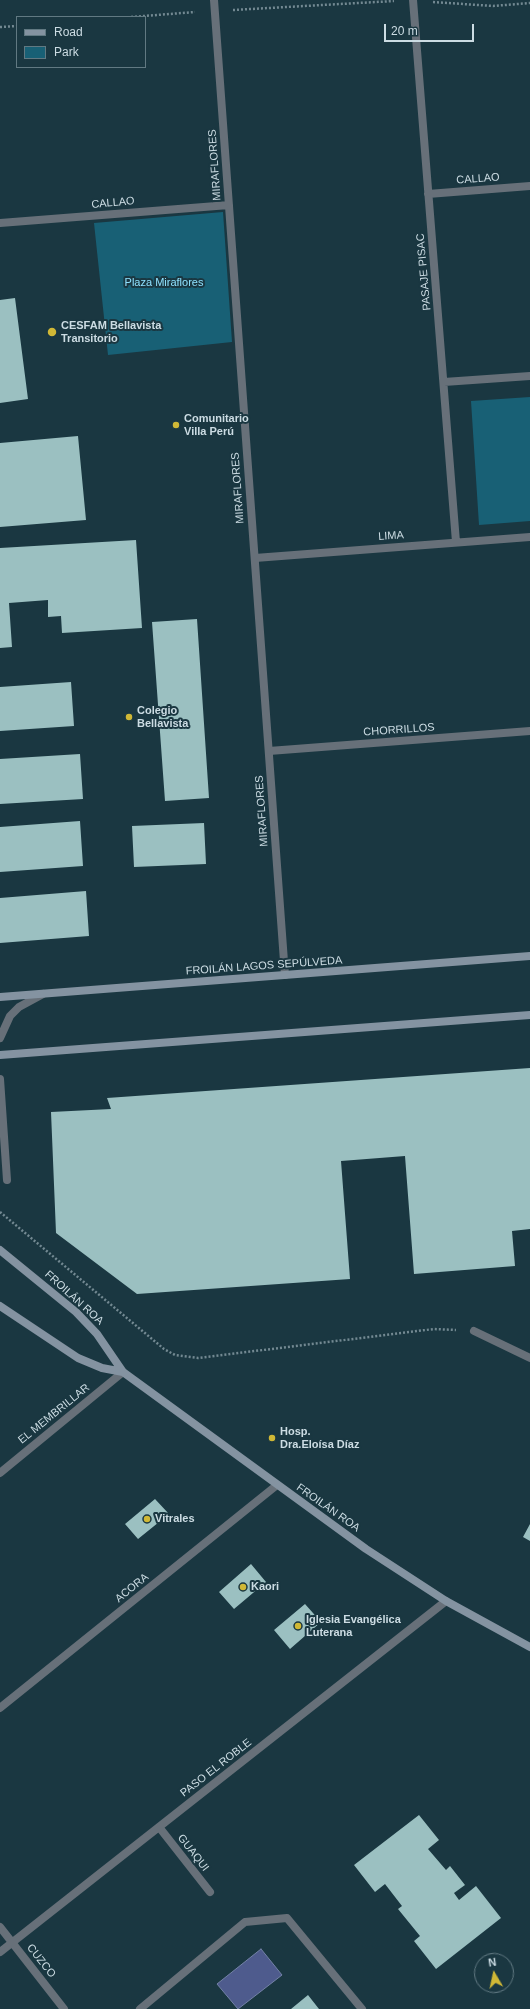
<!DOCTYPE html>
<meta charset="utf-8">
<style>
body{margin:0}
#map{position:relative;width:530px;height:2009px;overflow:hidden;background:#1a3741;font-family:Helvetica,sans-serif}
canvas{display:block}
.legend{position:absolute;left:16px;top:16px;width:130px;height:52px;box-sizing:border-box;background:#1a3741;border:1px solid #617982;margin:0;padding:5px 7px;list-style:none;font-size:12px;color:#ccdce3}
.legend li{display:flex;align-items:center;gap:8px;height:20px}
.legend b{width:20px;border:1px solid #617982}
.north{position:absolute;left:474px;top:1953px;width:40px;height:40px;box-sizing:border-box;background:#1a3741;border:1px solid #617982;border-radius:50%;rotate:351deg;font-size:11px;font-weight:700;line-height:16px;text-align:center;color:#ccdce3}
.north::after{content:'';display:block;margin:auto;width:14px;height:18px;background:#d0b836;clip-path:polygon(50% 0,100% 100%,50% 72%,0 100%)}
.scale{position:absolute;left:384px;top:24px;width:90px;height:18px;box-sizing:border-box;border:2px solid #ccdce3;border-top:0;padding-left:5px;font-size:12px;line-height:14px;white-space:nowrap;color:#ccdce3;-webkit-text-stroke:3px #1a3741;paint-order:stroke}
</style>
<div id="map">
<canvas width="530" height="2009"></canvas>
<ul class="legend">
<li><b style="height:5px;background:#8493a1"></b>Road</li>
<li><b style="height:11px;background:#186075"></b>Park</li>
</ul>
<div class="north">N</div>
<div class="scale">20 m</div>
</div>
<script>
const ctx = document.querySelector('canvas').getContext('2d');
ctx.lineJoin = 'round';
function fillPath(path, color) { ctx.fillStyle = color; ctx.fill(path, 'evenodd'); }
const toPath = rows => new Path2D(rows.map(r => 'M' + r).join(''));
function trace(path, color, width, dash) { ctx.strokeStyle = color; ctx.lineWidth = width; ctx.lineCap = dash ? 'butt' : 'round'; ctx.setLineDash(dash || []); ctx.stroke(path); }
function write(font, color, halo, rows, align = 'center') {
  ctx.font = font + ' Helvetica,sans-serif'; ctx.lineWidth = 4; ctx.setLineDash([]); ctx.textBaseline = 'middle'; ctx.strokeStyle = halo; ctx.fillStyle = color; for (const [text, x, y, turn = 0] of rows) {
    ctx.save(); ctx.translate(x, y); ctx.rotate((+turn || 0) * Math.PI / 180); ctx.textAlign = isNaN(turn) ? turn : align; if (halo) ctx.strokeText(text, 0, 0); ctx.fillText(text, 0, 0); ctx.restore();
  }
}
const green = toPath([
 [223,212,232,342,108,355,94,223],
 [530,397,530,521,479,525,471,401]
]);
const water = toPath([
 [261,1949,282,1975,238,2009,217,1984,261,1949]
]);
const building = toPath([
 [15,298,28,399,0,403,0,300],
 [78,436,86,520,0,527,0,443],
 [136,540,142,628,62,633,61,616,48,617,48,600,9,603,12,647,0,648,0,548],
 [197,619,209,798,165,801,152,622],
 [71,682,74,726,0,731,0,687],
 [80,754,83,799,0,804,0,759],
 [80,821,83,866,0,872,0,827],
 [204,823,206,864,134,867,132,826],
 [86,891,89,936,0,943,0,898],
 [530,1068,530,1229,512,1231,515,1266,414,1274,405,1156,341,1161,350,1279,137,1294,56,1233,51,1112,111,1109,107,1098],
 [155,1499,169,1514,138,1539,125,1524],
 [530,1524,530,1541,523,1537],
 [251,1564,266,1582,234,1609,219,1592],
 [305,1604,321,1622,290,1649,274,1630],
 [419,1815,439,1840,428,1849,446,1870,450,1866,465,1885,454,1893,459,1900,476,1886,501,1918,436,1969,414,1941,420,1936,398,1909,402,1906,385,1884,375,1892,354,1865],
 [308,1995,319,2009,291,2009]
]);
const path = toPath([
 [433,2,493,6,530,3],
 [233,10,394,1],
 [131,17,195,12],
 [0,27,17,26],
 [0,1212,164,1349,175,1355,198,1358,434,1329,456,1330]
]);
const lane = toPath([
 [0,1038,10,1016,19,1007,43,994],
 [0,1079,7,1180],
 [140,2009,245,1922,287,1918,362,2009]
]);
const street = toPath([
 [214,0,285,975],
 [413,0,456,542],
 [428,194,530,186],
 [0,223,229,205],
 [444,382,530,376],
 [255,558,530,537],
 [269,751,530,731],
 [474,1331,530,1358],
 [0,1473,123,1372],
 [0,1708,277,1485],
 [159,1827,210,1892],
 [0,1927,64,2009],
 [0,1952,446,1601]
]);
const secondary = toPath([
 [0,997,530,956],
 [0,1055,530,1015],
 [0,1250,76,1312,97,1334,123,1372],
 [0,1306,78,1358,102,1368,123,1372,366,1549,446,1601,530,1647]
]);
const markers = [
 [52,332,5,"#d0b836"],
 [176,425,4,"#d0b836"],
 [129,717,4,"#d0b836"],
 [272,1438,4,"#d0b836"],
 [147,1519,4,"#d0b836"],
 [243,1587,4,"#d0b836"],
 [298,1626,4,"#d0b836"]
];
const streetNames = [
 ["MIRAFLORES",215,165,-94],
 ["CALLAO",478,179,-4],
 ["CALLAO",113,203,-5],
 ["PASAJE PISAC",424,272,-95],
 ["MIRAFLORES",238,488,-94],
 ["LIMA",391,536,-4],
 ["CHORRILLOS",399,730,-4],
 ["MIRAFLORES",262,811,-94],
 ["FROILÁN LAGOS SEPÚLVEDA",264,966,-4],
 ["FROILÁN ROA",74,1298,42],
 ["EL MEMBRILLAR",54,1414,-39],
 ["FROILÁN ROA",328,1508,35],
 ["ACORA",132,1588,-39],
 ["PASO EL ROBLE",216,1768,-38],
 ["GUAQUI",193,1853,52],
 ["CUZCO",41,1961,52]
];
const parkNames = [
 ["Plaza Miraflores",164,283]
];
const poiNames = [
 ["CESFAM Bellavista",61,326],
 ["Transitorio",61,339],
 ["Comunitario",184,419],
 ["Villa Perú",184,432],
 ["Colegio",137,711],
 ["Bellavista",137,724],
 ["Hosp.",280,1432],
 ["Dra.Eloísa Díaz",280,1445],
 ["Vitrales",155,1519],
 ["Kaori",251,1587],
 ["Iglesia Evangélica",306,1620],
 ["Luterana",306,1633]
];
fillPath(green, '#186075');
fillPath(water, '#4e5b8d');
trace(water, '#7482a7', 1);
fillPath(building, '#9bc0c1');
trace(path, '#738992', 2.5, [2, 2]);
trace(lane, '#677079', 8);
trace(street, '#677079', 8);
trace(secondary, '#8493a1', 8);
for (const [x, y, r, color] of markers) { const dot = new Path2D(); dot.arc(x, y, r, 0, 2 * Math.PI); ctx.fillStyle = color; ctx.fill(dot); trace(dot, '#1a3741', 1.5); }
write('11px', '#ccdce3', '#1a3741', streetNames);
write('11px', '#8ee1fe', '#1a3741', parkNames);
write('bold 11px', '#ccdce3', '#1a3741', poiNames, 'left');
</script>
